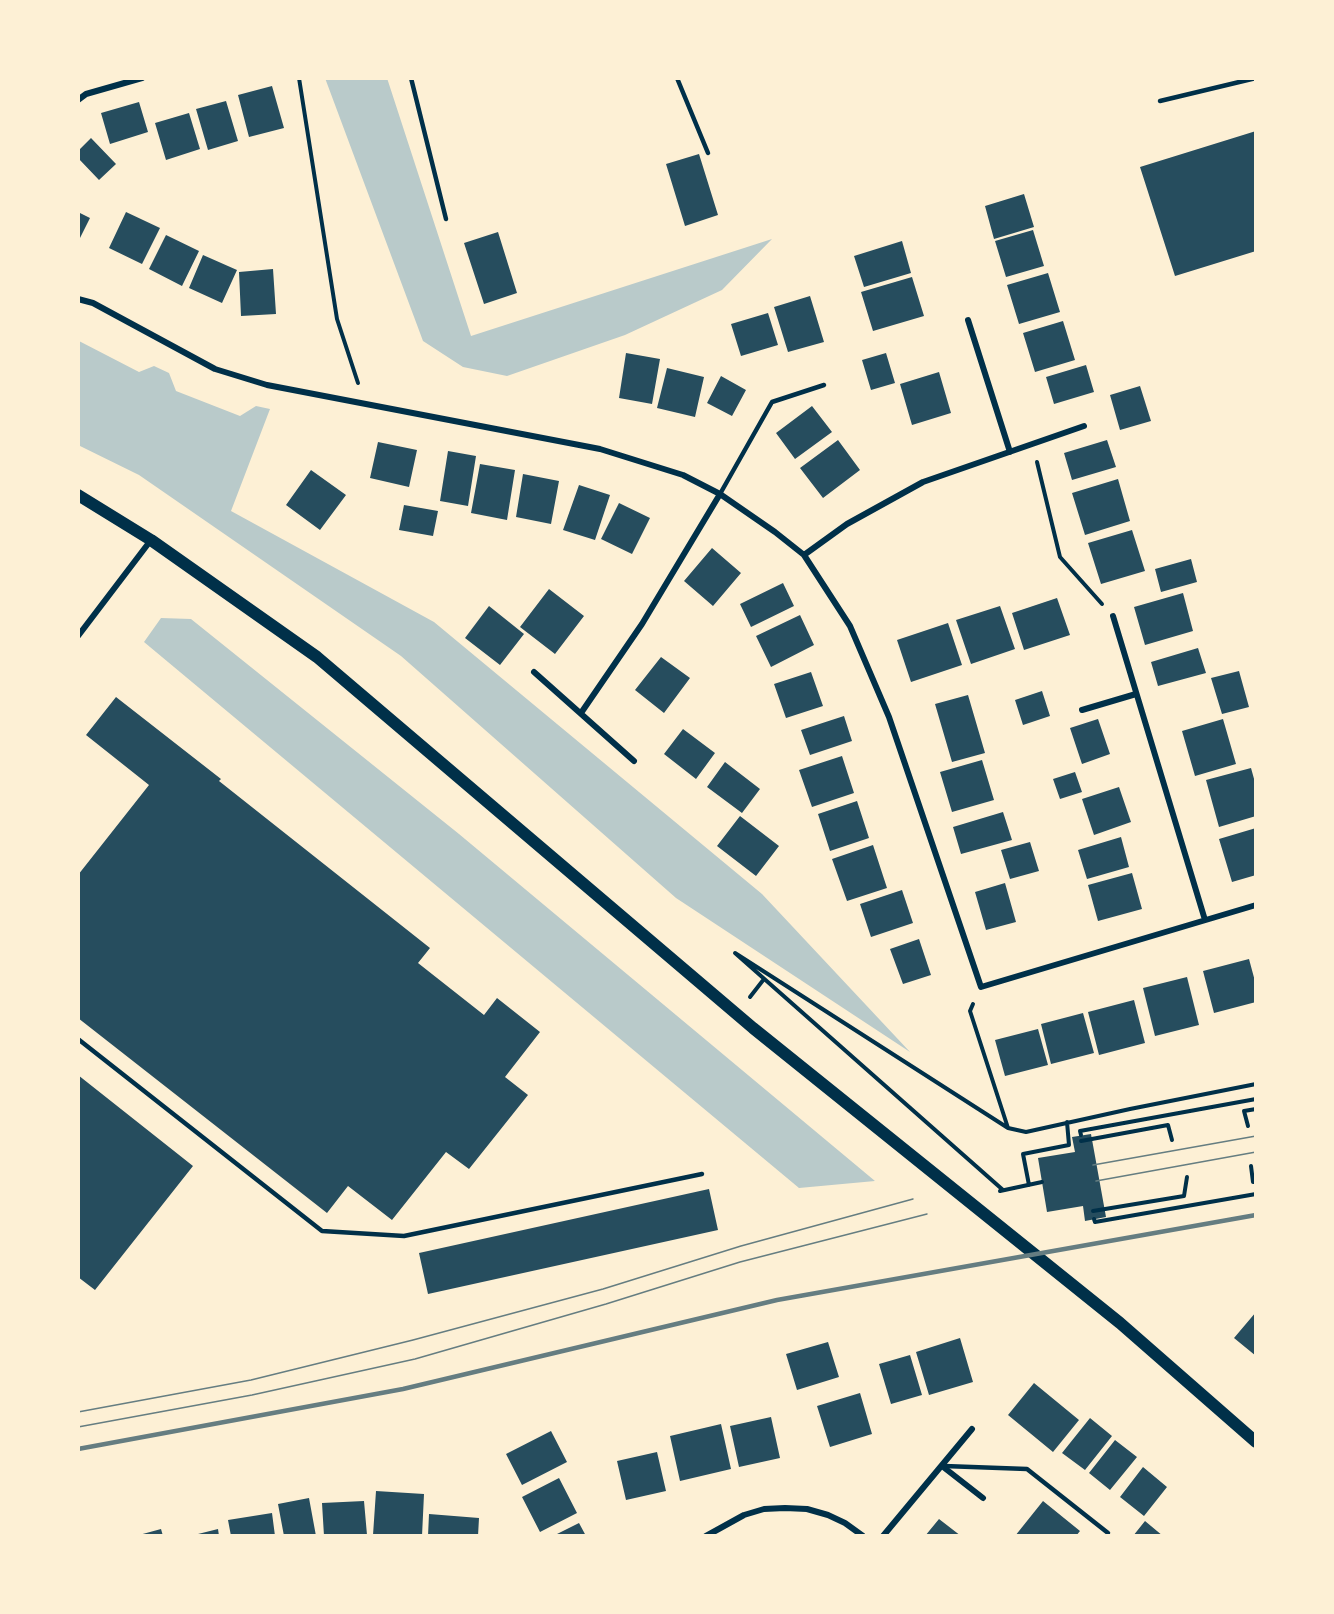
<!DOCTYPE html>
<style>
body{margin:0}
#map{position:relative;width:1334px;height:1614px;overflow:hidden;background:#fdf0d5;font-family:"Space Grotesk",sans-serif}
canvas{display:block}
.frame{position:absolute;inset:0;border:80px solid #fdf0d5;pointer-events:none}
</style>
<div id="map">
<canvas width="1334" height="1614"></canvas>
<div class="frame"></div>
</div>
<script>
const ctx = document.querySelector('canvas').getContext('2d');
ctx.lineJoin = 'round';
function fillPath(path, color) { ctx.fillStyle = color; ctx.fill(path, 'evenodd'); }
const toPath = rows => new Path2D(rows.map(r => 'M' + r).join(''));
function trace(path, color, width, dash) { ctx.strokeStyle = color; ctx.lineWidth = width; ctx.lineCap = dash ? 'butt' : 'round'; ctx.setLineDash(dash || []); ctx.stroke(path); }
const green = toPath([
 [325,78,387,78,471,336,772,239,722,290,625,335,507,376,463,367,423,341],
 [78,338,79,341,139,372,154,366,169,373,176,391,240,416,256,406,270,409,231,511,434,622,762,894,910,1052,676,898,401,656,139,475,78,445],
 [161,618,191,619,459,834,875,1181,799,1188,144,642]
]);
const building = toPath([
 [272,86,284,128,249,137,238,95],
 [226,101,238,141,208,150,196,109],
 [139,102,148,132,110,144,101,113],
 [189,113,200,149,166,160,155,123],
 [1256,131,1256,251,1175,276,1140,167],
 [91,138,116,164,99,180,78,158,78,151],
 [699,154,718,215,685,226,666,164],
 [1024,194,1034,227,994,239,985,206],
 [78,212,90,218,78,242],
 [126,212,160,228,142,264,109,248],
 [1033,230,1044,266,1006,277,995,241],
 [498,232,517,293,484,304,464,243],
 [166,235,199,251,182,286,149,269],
 [902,241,911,273,864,287,854,256],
 [203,255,237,270,222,303,189,288],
 [273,269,276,314,241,316,239,272],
 [1048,273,1060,312,1019,324,1007,285],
 [912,277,924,316,873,331,861,292],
 [810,296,824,342,788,352,774,307],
 [768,313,778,345,741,356,731,324],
 [1063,321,1075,360,1035,372,1023,333],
 [626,353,660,359,652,404,619,398],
 [886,353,895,383,871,390,862,360],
 [1086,365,1094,392,1054,404,1046,377],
 [667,368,704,377,695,417,657,408],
 [939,372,951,413,912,425,900,384],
 [721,376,746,390,732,416,707,403],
 [1140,386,1151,421,1120,430,1110,395],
 [812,406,832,432,795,459,776,433],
 [838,440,860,470,823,498,800,468],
 [1107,440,1116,467,1072,480,1064,453],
 [378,442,417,450,409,487,370,478],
 [448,451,476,456,468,506,440,501],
 [480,464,515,470,507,520,471,513],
 [311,470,346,495,320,530,286,505],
 [523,474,559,481,551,524,516,517],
 [1118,479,1130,521,1085,535,1072,493],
 [579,485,610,495,595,540,563,530],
 [619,503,650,518,632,554,601,539],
 [404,505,438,511,433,536,399,530],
 [1132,530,1145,571,1101,584,1088,543],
 [712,548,741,573,713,606,684,581],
 [1191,559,1197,582,1161,592,1155,569],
 [783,583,794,606,751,627,740,604],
 [549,589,584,616,555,654,520,627],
 [1183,593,1193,631,1145,645,1134,607],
 [1057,598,1070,635,1024,650,1012,613],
 [489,606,524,634,500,665,465,638],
 [1000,606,1015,649,971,664,956,620],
 [800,615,814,645,771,667,756,636],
 [948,623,962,665,911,682,897,640],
 [1198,648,1206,673,1158,686,1151,662],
 [661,657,690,678,664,713,635,690],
 [1239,671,1249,707,1222,714,1211,678],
 [811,672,823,706,786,718,774,684],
 [1042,691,1050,716,1023,725,1015,700],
 [968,695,985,753,952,762,935,704],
 [116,697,221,779,219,781,430,948,418,963,484,1015,497,998,540,1032,505,1077,528,1095,469,1169,446,1152,392,1220,348,1186,327,1213,78,1018,78,875,149,785,86,735],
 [844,716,852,741,810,755,801,730],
 [1098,719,1110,754,1082,764,1070,728],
 [1223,719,1236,764,1195,776,1182,731],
 [683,729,715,753,696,779,664,754],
 [842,756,854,793,812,807,799,770],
 [982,760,994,800,952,812,940,772],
 [725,762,760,789,742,813,707,787],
 [1251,768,1256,786,1256,816,1219,827,1206,780],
 [1075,772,1082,792,1060,799,1053,779],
 [1119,787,1131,822,1094,835,1082,799],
 [857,801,869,838,830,851,818,814],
 [1003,812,1012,840,961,854,953,827],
 [740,816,779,846,756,876,717,846],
 [1256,828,1256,875,1232,882,1219,839],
 [1121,837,1129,867,1087,879,1078,850],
 [1030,842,1039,871,1010,879,1001,850],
 [873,845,887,888,847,901,832,859],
 [1132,873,1142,909,1098,921,1088,885],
 [1005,883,1016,922,986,930,975,892],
 [902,890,913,923,871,937,860,904],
 [919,939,931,975,903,984,890,949],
 [1249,959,1256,985,1256,1002,1214,1013,1203,971],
 [1187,977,1199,1025,1155,1036,1143,988],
 [1134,1000,1145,1043,1099,1055,1088,1012],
 [1083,1013,1094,1053,1051,1064,1041,1024],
 [1038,1029,1048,1065,1005,1076,995,1040],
 [78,1075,193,1166,95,1290,78,1277],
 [1091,1134,1106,1217,1085,1221,1083,1206,1047,1212,1038,1158,1075,1152,1072,1137],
 [709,1189,718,1230,428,1294,419,1253],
 [1256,1312,1256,1356,1234,1338],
 [960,1338,973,1382,929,1395,916,1352],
 [828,1342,839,1377,797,1390,786,1354],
 [910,1355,922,1395,891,1404,879,1364],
 [1034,1383,1079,1420,1053,1452,1008,1415],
 [860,1393,872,1434,830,1447,817,1406],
 [771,1417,780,1458,739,1467,730,1426],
 [1090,1418,1112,1436,1085,1470,1062,1453],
 [721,1424,731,1469,680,1481,670,1436],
 [551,1431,567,1462,522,1485,506,1454],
 [1115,1440,1137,1457,1110,1490,1089,1473],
 [657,1452,666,1491,626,1500,617,1461],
 [1143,1467,1167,1487,1144,1516,1120,1497],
 [559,1478,577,1513,540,1532,522,1497],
 [376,1491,424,1494,422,1536,373,1535],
 [309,1498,316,1536,284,1536,278,1504],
 [364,1501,367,1535,324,1536,322,1503],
 [1043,1501,1080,1531,1076,1536,1015,1536],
 [272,1513,275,1536,231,1536,228,1520],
 [429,1514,479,1518,478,1536,428,1536],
 [939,1519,961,1536,925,1536],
 [1145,1521,1163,1536,1133,1536],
 [579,1523,586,1536,553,1536],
 [161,1529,163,1536,139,1536,139,1535],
 [218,1529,219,1536,194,1536,194,1535]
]);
const path = toPath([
 [299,78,337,319,358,383],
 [1037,462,1060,557,1102,604],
 [750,997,764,979],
 [973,1004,970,1011,1008,1128,1026,1132,1130,1109,1256,1084],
 [1248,1126,1244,1111,1256,1109],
 [1081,1135,1080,1131,1256,1099],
 [1081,1141,1168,1125,1172,1140],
 [1251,1166,1253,1182,1256,1182],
 [1029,1185,1023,1154,1069,1145,1067,1122],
 [1003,1190,735,953,1008,1128],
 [1000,1191,1042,1182],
 [1093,1211,1184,1196,1187,1177],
 [1094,1219,1095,1222,1256,1194]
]);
const service = toPath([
 [411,78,446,219],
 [677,78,708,153],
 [1160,101,1256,78],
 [720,494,772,402,824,385],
 [78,1039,322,1231,404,1236,702,1174],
 [944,1466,1027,1469,1108,1533]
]);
const minor = toPath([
 [78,100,86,94,142,78],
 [78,299,93,303,215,369,267,385,600,449,683,475,720,494,775,532,804,555,850,626,889,717,981,987,1256,905],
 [968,320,1010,452],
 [804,555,847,524,923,482,1084,426],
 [1113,616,1205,920],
 [78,636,151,540],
 [534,672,634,761],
 [1082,710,1136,694],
 [581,713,642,624,720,494],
 [942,1466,983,1498],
 [706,1536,744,1515,764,1509,785,1508,807,1509,828,1515,845,1523,863,1536],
 [883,1536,972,1429]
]);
const secondary = toPath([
 [78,495,151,540,317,657,753,1028,1120,1323,1256,1442]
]);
const tram = toPath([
 [1093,1165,1256,1136],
 [1096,1181,1256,1152],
 [78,1412,251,1380,413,1340,603,1289,741,1246,913,1199],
 [78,1427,252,1395,415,1359,606,1304,740,1262,927,1214]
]);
const rail = toPath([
 [78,1449,403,1389,777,1300,1256,1215]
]);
fillPath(green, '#b9caca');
fillPath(building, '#264d5e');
trace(path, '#003049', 4);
trace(service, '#003049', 4.5);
trace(minor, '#003049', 6);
trace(secondary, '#003049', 12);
trace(tram, '#657d81', 1.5);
trace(rail, '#657d81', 4.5);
</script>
